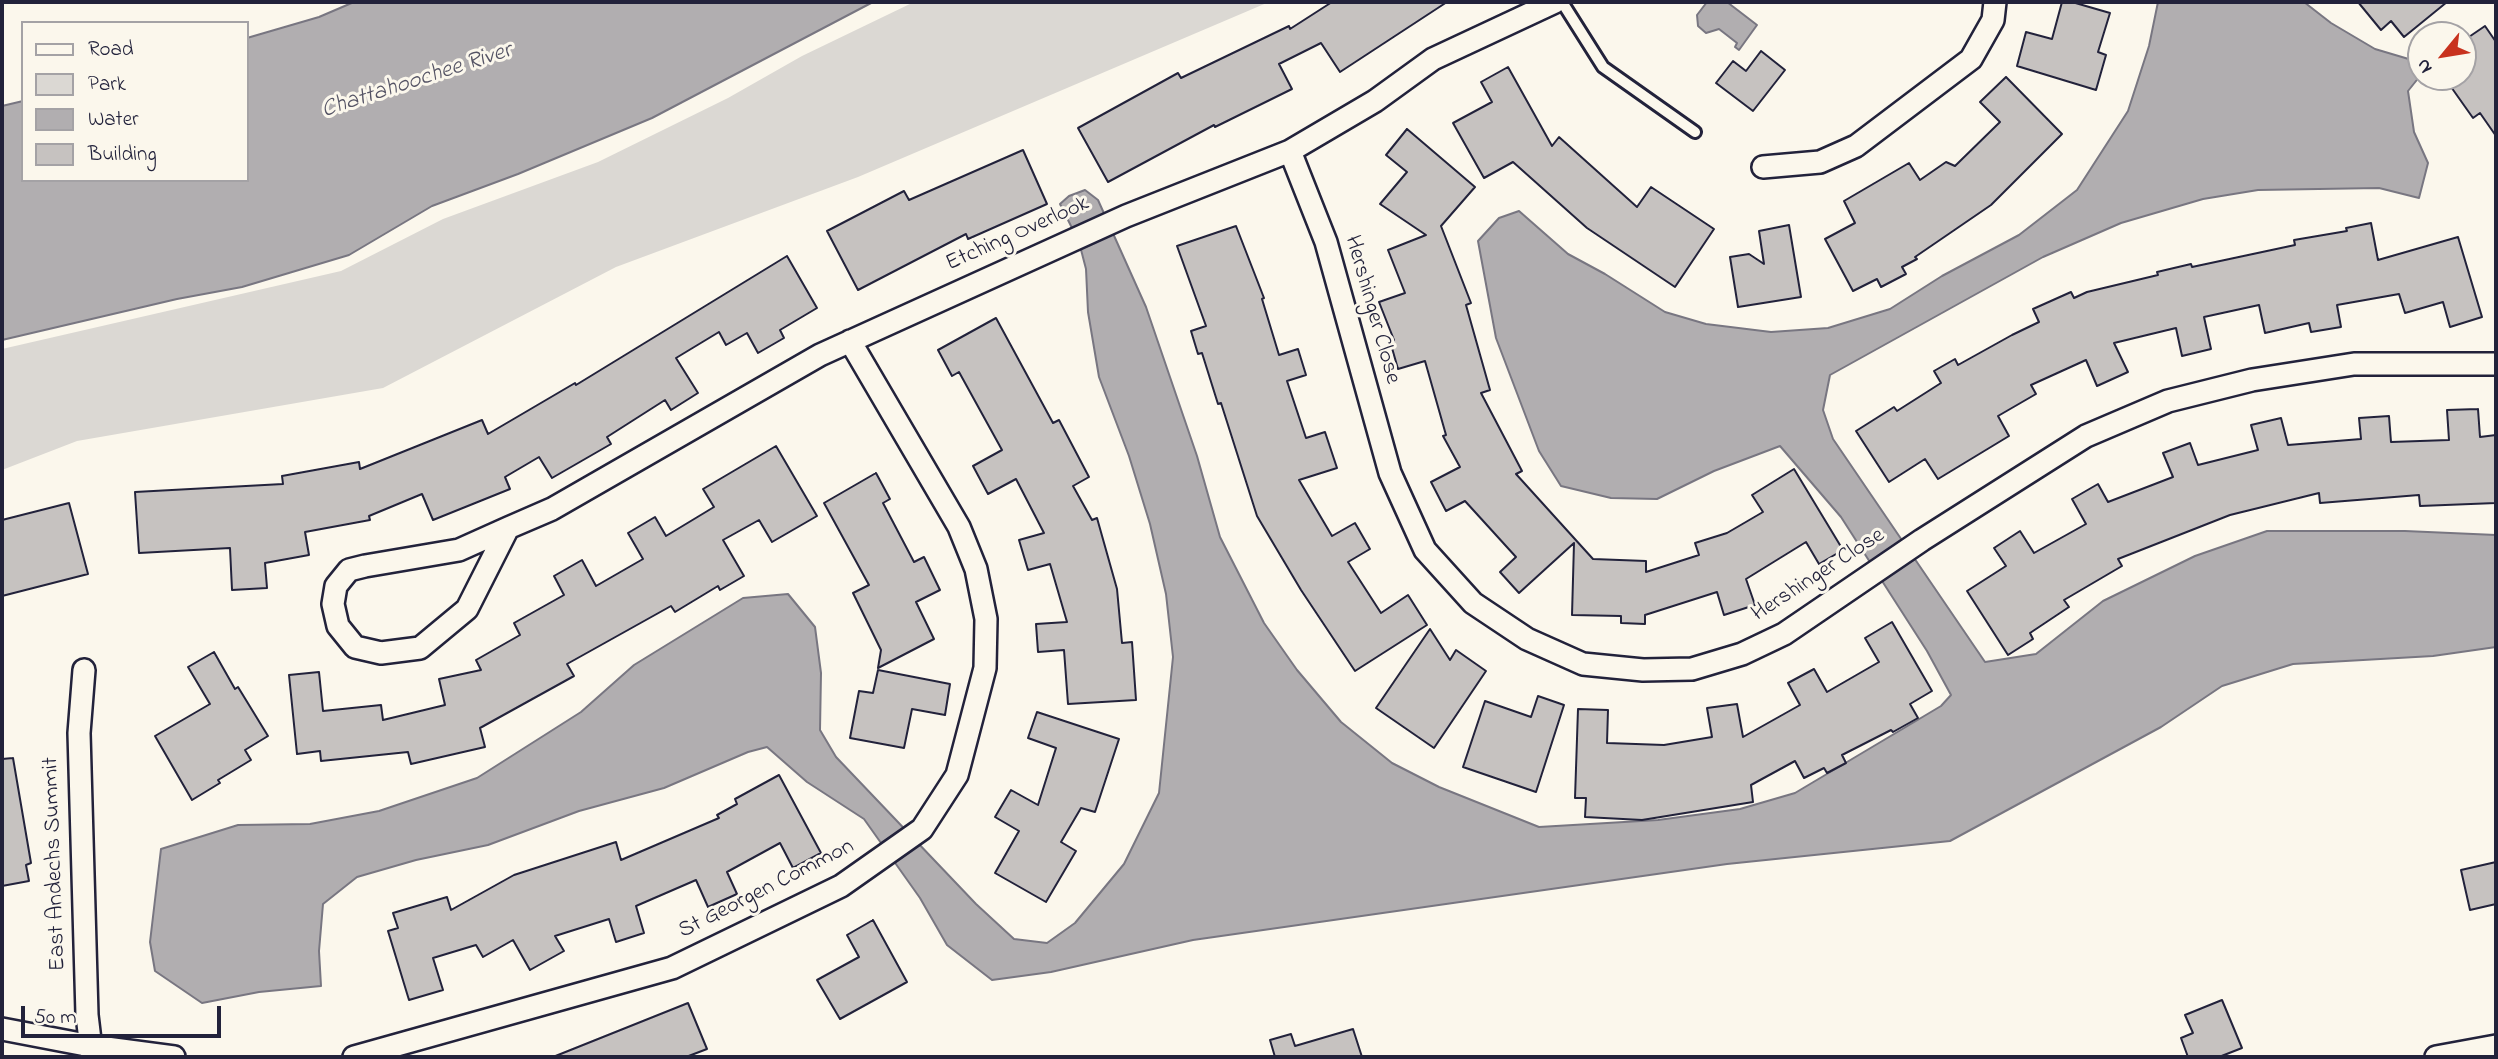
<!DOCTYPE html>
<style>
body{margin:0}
#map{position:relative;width:2498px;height:1059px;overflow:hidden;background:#fbf7ec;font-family:"Indie Flower",sans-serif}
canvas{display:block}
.frame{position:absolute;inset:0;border:4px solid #22223b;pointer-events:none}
.legend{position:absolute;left:21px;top:21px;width:228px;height:161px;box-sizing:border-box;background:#fbf7ec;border:2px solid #a4a2a5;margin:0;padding:9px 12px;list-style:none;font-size:21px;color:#22223b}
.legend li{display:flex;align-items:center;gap:14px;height:35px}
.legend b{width:35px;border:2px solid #a4a2a5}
.north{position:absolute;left:2407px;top:21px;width:70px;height:70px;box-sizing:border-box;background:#fbf7ec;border:2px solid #a4a2a5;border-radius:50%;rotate:240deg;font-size:19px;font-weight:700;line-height:28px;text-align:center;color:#22223b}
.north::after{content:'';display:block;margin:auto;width:24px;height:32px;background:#c8321e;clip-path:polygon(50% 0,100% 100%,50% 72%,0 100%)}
.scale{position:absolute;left:21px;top:1006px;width:200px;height:32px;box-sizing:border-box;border:4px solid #22223b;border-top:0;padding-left:9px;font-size:21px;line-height:24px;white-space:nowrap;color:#22223b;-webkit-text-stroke:5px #fbf7ec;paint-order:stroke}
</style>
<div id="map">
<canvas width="2498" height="1059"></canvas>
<div class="frame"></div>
<ul class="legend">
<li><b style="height:9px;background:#fbf7ec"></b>Road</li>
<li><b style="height:19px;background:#dbd8d3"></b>Park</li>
<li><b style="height:19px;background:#b1aeb0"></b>Water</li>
<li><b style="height:19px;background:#c6c2c0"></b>Building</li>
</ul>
<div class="north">N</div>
<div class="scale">50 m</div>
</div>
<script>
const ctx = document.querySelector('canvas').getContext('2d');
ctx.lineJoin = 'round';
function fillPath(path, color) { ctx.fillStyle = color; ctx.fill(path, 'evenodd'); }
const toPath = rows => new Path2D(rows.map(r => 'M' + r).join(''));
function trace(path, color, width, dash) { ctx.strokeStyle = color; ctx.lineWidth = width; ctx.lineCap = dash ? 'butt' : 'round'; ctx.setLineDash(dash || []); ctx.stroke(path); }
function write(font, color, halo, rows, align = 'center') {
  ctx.font = font + ' "Indie Flower",sans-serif'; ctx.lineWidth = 6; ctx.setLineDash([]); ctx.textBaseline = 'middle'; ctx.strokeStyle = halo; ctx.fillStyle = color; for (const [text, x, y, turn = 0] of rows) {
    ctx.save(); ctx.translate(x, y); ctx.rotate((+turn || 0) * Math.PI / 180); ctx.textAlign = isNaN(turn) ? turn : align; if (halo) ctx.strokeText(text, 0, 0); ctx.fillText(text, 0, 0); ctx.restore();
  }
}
const green = toPath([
 [914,2,1269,2,858,177,616,267,383,388,77,441,2,470,2,349,341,271,443,219,598,162,728,98,802,56]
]);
const water = toPath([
 [354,2,873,2,652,118,518,174,432,206,349,255,242,287,177,299,2,340,2,106,23,101,23,180,247,180,247,38,319,17,354,2],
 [1707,2,1727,2,1757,25,1739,50,1735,47,1737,43,1719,29,1706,33,1698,26,1697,15,1707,2],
 [2158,2,2304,2,2331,23,2375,49,2412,60,2420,76,2408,91,2414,132,2428,163,2419,198,2379,188,2258,190,2203,199,2121,223,2043,257,1830,375,1823,410,1833,439,1985,662,2036,654,2103,601,2195,556,2267,531,2405,531,2496,535,2496,647,2433,656,2293,664,2222,686,2161,727,1950,841,1727,864,1193,940,1051,972,992,980,947,945,920,898,864,819,807,782,767,747,748,752,664,788,579,811,488,845,416,860,357,877,323,904,319,951,321,986,259,992,202,1003,155,971,150,942,161,849,238,825,310,824,379,811,477,778,581,712,634,665,743,598,788,594,815,627,821,673,820,730,836,757,976,904,1014,939,1047,943,1075,923,1124,864,1159,793,1173,657,1166,594,1150,524,1129,456,1099,377,1088,312,1086,269,1079,242,1060,204,1069,196,1085,190,1098,200,1146,307,1197,456,1220,537,1264,623,1297,670,1341,722,1392,763,1439,787,1539,827,1658,820,1740,809,1795,793,1941,706,1951,695,1927,651,1841,517,1780,446,1714,471,1657,499,1611,498,1561,486,1539,451,1496,338,1478,241,1499,218,1519,211,1568,254,1605,274,1665,312,1706,324,1771,332,1828,328,1890,309,1942,276,2019,235,2077,190,2128,111,2149,46,2158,2]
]);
const building = toPath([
 [1332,2,1447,2,1340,72,1321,43,1279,64,1292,89,1215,127,1214,125,1108,182,1078,128,1178,73,1181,78,1289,26,1290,29,1332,2],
 [2062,2,2072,2,2110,13,2098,52,2106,55,2096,90,2017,66,2026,32,2052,39,2062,2],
 [2358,2,2447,2,2404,37,2391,21,2381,30,2358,2],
 [2485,26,2496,42,2496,136,2480,113,2473,118,2444,77,2463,77,2463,41,2485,26],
 [1761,51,1785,70,1753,111,1716,83,1733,61,1746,71,1761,51],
 [1508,67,1552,146,1559,137,1637,207,1651,187,1714,229,1675,287,1587,228,1513,162,1484,178,1453,123,1492,102,1481,82,1508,67],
 [2006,77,2062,134,1991,205,1915,257,1917,259,1902,267,1906,274,1881,287,1877,279,1853,291,1825,239,1855,223,1844,201,1909,163,1920,180,1946,162,1955,166,2000,122,1980,102,2006,77],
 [1407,129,1475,187,1441,226,1471,303,1466,305,1490,390,1481,393,1522,471,1516,474,1593,559,1646,561,1646,572,1699,555,1695,543,1727,533,1763,512,1752,495,1794,469,1843,550,1819,564,1806,542,1746,579,1755,605,1724,615,1717,592,1645,615,1645,624,1621,623,1621,616,1572,615,1574,543,1519,593,1500,572,1516,557,1465,501,1446,511,1431,482,1460,467,1443,436,1446,435,1425,361,1398,369,1390,341,1394,340,1379,302,1405,293,1388,250,1426,235,1380,204,1407,172,1386,155,1407,129],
 [1023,150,1047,204,968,239,966,234,858,290,827,231,904,191,909,200,1023,150],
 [2371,223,2378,260,2458,237,2482,317,2450,327,2443,302,2405,313,2399,294,2337,305,2341,327,2311,332,2309,323,2265,333,2259,305,2204,317,2211,349,2182,356,2176,328,2114,343,2128,372,2097,386,2086,360,2031,385,2036,394,1998,416,2009,436,1938,479,1925,459,1889,482,1856,431,1894,407,1897,411,1941,383,1934,371,1955,359,1958,365,2012,335,2039,322,2033,309,2071,292,2074,298,2087,292,2158,275,2157,272,2191,264,2192,267,2295,245,2294,240,2347,231,2346,228,2371,223],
 [1789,225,1801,297,1738,307,1730,257,1749,254,1764,264,1759,231,1789,225],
 [1236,226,1264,298,1262,299,1279,355,1298,349,1306,375,1287,381,1306,438,1325,432,1337,468,1299,480,1332,536,1355,523,1370,549,1348,562,1381,613,1408,595,1427,625,1355,671,1301,590,1257,516,1221,403,1218,404,1202,353,1198,354,1191,331,1206,326,1177,246,1236,226],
 [787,256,817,308,780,330,784,338,758,353,747,333,726,345,719,332,676,358,698,393,671,410,665,400,607,437,611,444,552,478,539,457,505,477,510,489,433,520,422,494,369,516,370,520,305,532,309,555,265,563,267,588,232,590,230,548,139,553,135,492,283,484,282,476,359,462,360,469,482,420,488,434,575,383,576,385,787,256],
 [996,318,1053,423,1059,420,1089,477,1073,486,1092,520,1097,518,1117,589,1122,643,1132,642,1136,700,1068,704,1064,650,1038,652,1036,624,1067,622,1050,564,1028,570,1019,540,1044,533,1016,479,988,494,973,466,1002,450,959,372,952,376,938,350,996,318],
 [2478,409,2480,437,2496,435,2496,503,2420,506,2419,495,2320,503,2319,493,2230,515,2118,559,2122,566,2064,600,2069,607,2030,633,2033,639,2008,655,1967,591,2006,566,1994,548,2020,531,2034,553,2086,524,2072,499,2098,484,2108,502,2173,477,2163,453,2190,443,2198,465,2258,450,2251,425,2281,418,2288,445,2361,439,2359,418,2389,416,2391,442,2449,440,2447,410,2478,409],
 [776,446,817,516,772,542,759,520,723,540,744,576,720,590,718,586,675,612,671,606,567,664,574,676,480,728,485,747,411,764,408,752,321,761,320,751,297,754,289,675,319,672,323,711,381,705,383,720,445,705,439,679,481,670,476,660,520,635,514,623,564,595,554,576,582,560,596,586,643,559,628,533,655,517,666,536,714,507,703,489,776,446],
 [876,473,890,499,883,503,914,562,924,557,940,590,916,602,934,639,878,668,881,650,853,593,869,585,824,503,876,473],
 [69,503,88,574,2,596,2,520,69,503],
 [1892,622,1932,691,1910,704,1918,718,1893,732,1891,730,1842,755,1846,763,1827,773,1824,768,1804,778,1795,761,1751,785,1753,802,1642,820,1585,817,1586,798,1575,798,1578,709,1608,710,1607,743,1664,745,1712,737,1707,708,1737,704,1743,737,1800,705,1788,683,1814,669,1827,692,1879,662,1865,638,1892,622],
 [1430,629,1450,660,1456,650,1486,671,1434,748,1376,708,1430,629],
 [214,652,235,689,238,687,268,736,245,750,251,760,218,780,220,783,192,800,155,736,210,704,188,667,214,652],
 [878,670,950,684,945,715,912,709,904,748,850,738,859,691,873,693,878,670],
 [1538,696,1564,705,1536,792,1463,767,1485,701,1531,717,1538,696],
 [1037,712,1119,739,1095,812,1081,808,1061,842,1076,851,1046,902,995,873,1019,831,995,817,1011,790,1038,805,1056,748,1028,738,1037,712],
 [13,758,31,863,26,865,29,881,2,886,2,759,13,758],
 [779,775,821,853,793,868,780,843,727,872,737,894,708,907,696,880,636,906,644,933,616,942,609,919,555,936,564,951,530,970,513,940,483,957,476,945,433,958,443,990,409,1000,388,931,398,928,393,913,447,897,451,910,514,875,616,842,621,860,719,818,717,815,737,804,735,799,779,775],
 [2496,862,2496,904,2470,910,2461,870,2496,862],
 [873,920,907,982,840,1019,817,980,859,957,847,935,873,920],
 [2222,1000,2242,1048,2219,1057,2188,1057,2181,1038,2193,1033,2185,1015,2222,1000],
 [688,1003,707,1049,686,1057,553,1057,688,1003],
 [1353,1029,1362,1057,1275,1057,1270,1040,1291,1034,1295,1046,1353,1029]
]);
const service = toPath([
 [1562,2,1603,67,1695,132]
]);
const minor = toPath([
 [1290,151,1326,242,1390,473,1425,550,1473,603,1527,639,1583,664,1643,670,1692,669,1742,654,1784,634,1922,540,2086,436,2168,401,2252,380,2354,364,2496,364],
 [1763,167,1820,162,1856,146,1971,59,1993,20,1995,2],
 [508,528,467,609,420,648,381,653,355,647,338,626,333,604,336,586,349,570,365,566,459,550,508,528,552,509,820,355,1126,216,1290,151,1375,101,1433,59,1555,2],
 [84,670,79,733,87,1015,92,1057],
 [2,1029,91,1046,174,1057],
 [354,1057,672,968,841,886,922,829,957,775,985,668,986,619,976,569,959,527,850,341],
 [2436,1057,2496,1046]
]);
const streetNames = [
 ["Etching Overlook",1018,235,-24],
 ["Hershinger Close",1371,310,74],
 ["Hershinger Close",1819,576,-33],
 ["East Andechs Summit",56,864,-92],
 ["St Georgen Common",767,890,-27]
];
const waterNames = [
 ["Chattahoochee River",417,82,-18]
];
fillPath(green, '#dbd8d3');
fillPath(water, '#b1aeb0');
trace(water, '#787681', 2);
fillPath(building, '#c6c2c0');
trace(building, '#22223b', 2);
trace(service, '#22223b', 16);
trace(minor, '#22223b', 26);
trace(service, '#fbf7ec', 10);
trace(minor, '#fbf7ec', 21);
write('23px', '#22223b', '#fbf7ec', streetNames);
write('italic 24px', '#545364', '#fbf7ec', waterNames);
</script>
